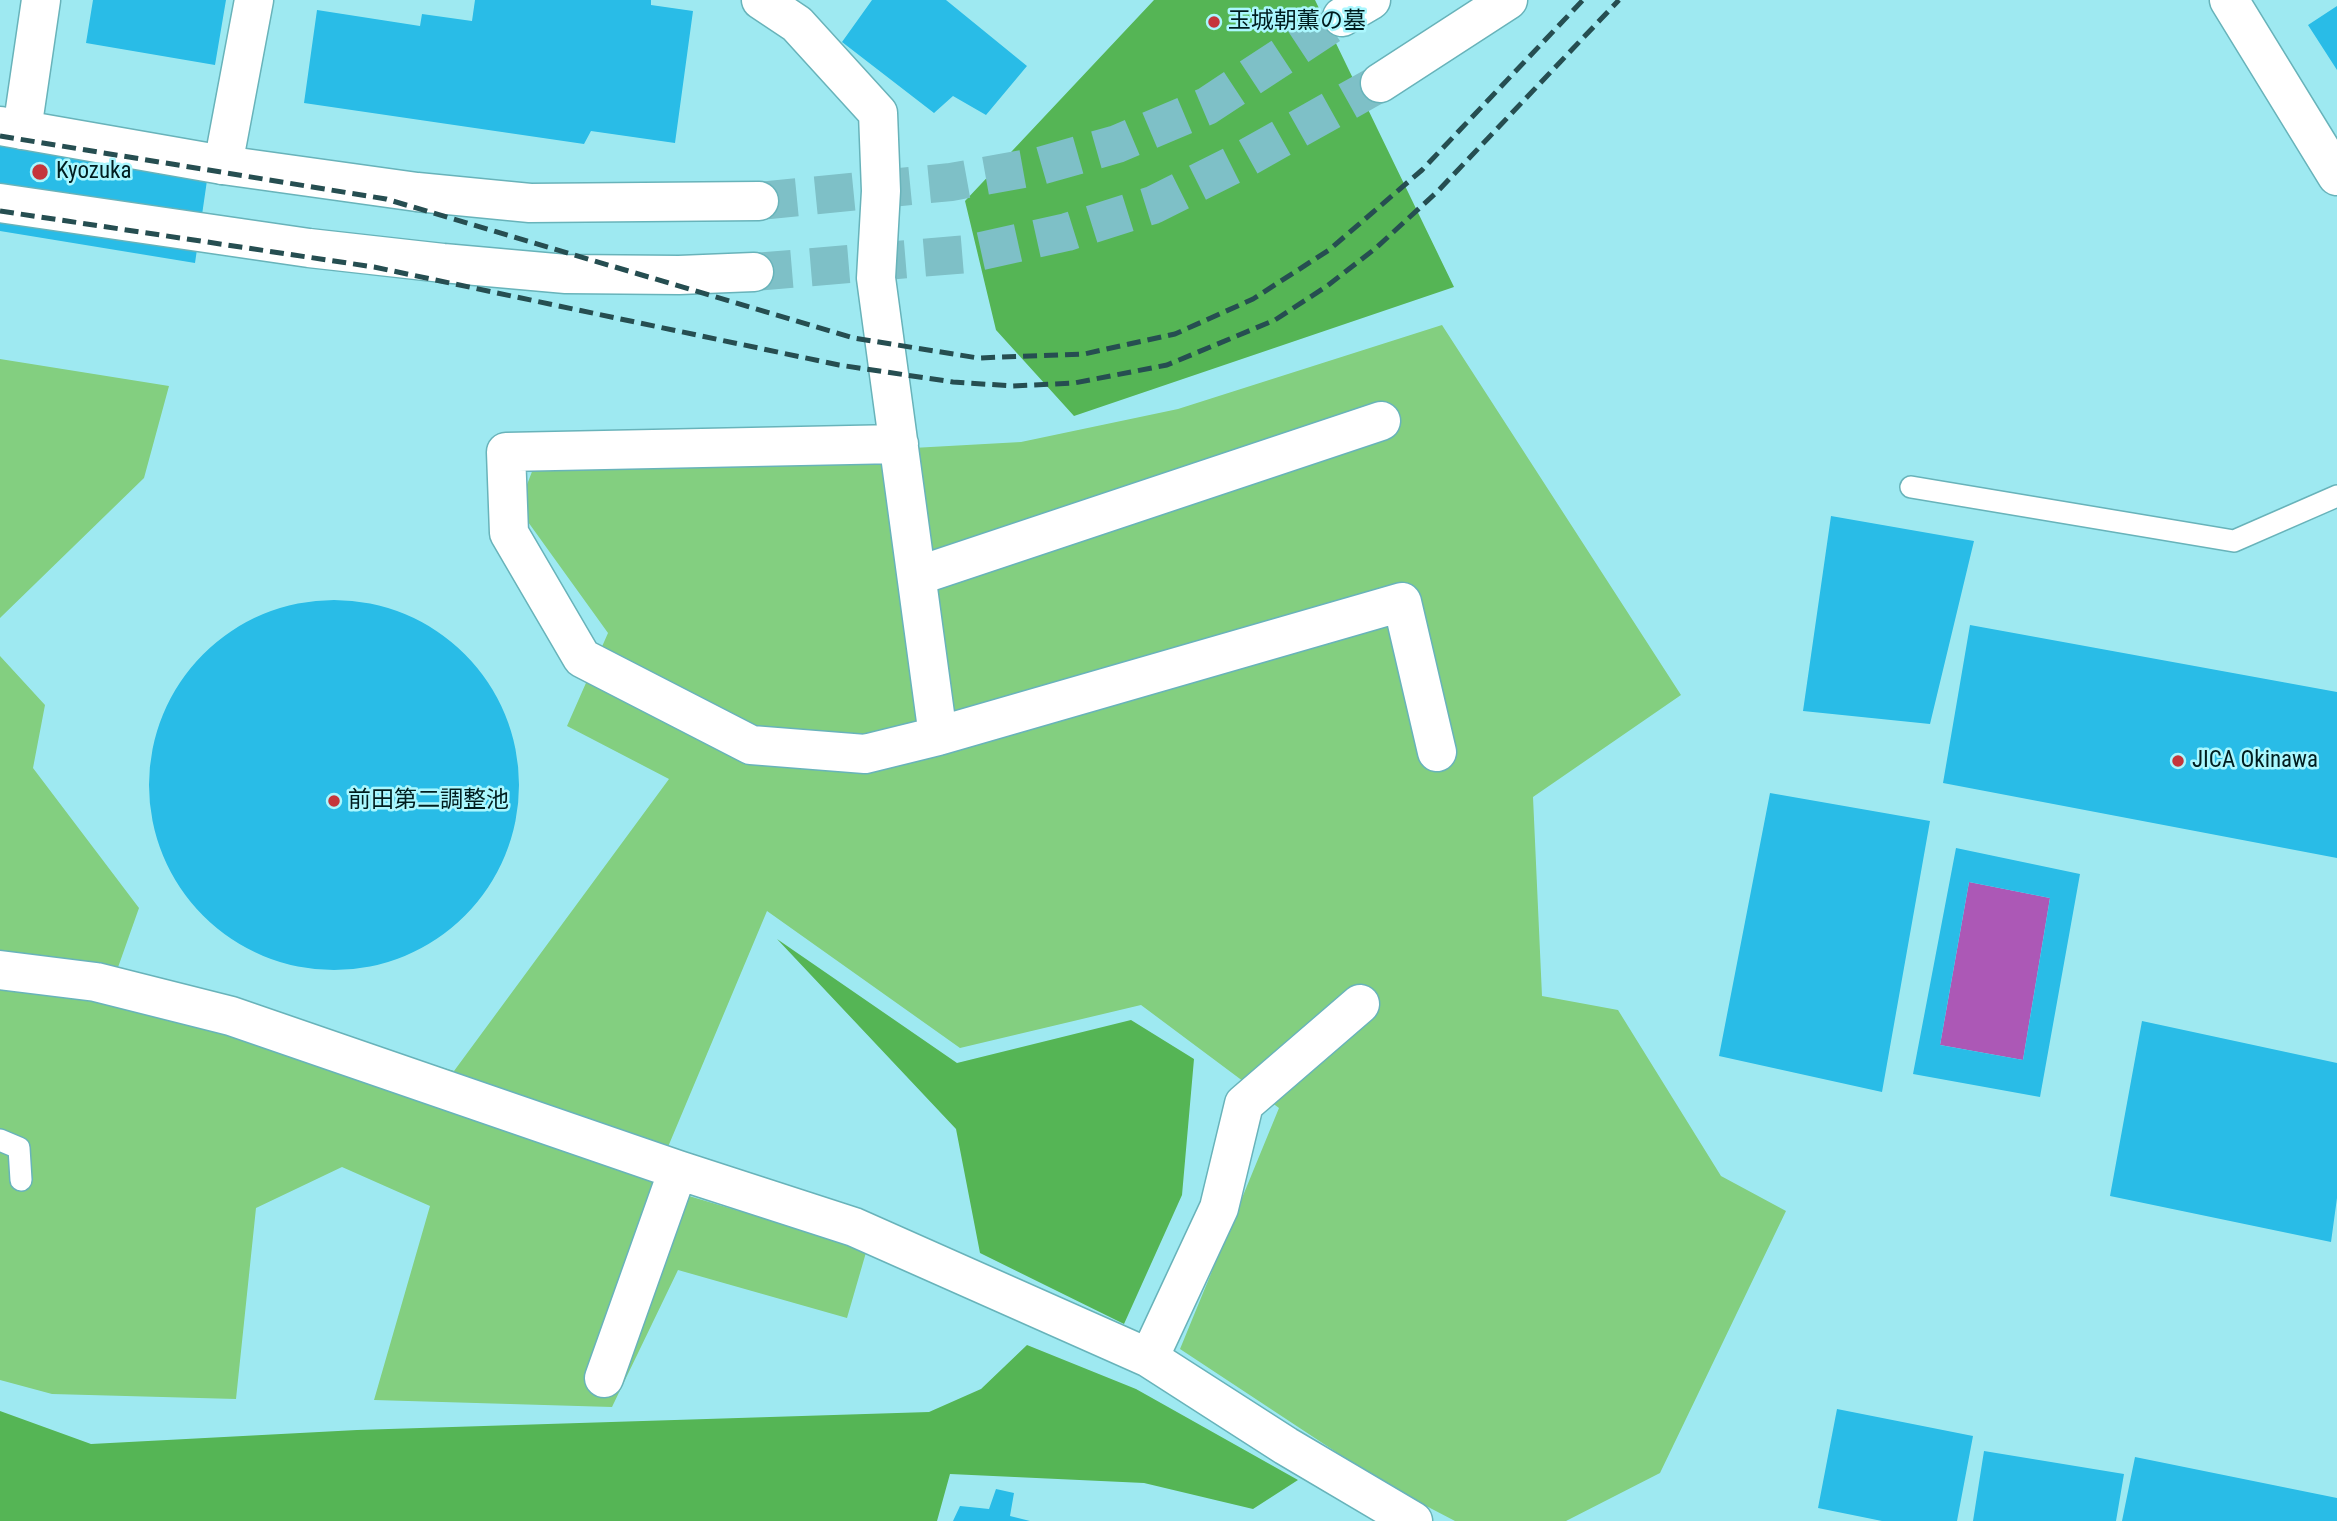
<!DOCTYPE html>
<meta charset="utf-8">
<style>
body{margin:0}
canvas{display:block;background:#9ee9f1}
</style>
<canvas width="2337" height="1521"></canvas>
<script>
const ctx = document.querySelector('canvas').getContext('2d');
ctx.lineJoin = 'round';
function fillPath(path, color) { ctx.fillStyle = color; ctx.fill(path, 'evenodd'); }
const toPath = rows => new Path2D(rows.map(r => 'M' + r).join(''));
function trace(path, color, width, dash) { ctx.strokeStyle = color; ctx.lineWidth = width; ctx.lineCap = dash ? 'butt' : 'round'; ctx.setLineDash(dash || []); ctx.stroke(path); }
function write(font, color, halo, rows, align = 'center') {
  ctx.font = font + ' "Roboto Condensed","Noto Sans JP",sans-serif'; ctx.lineWidth = 5; ctx.setLineDash([]); ctx.textBaseline = 'middle'; ctx.strokeStyle = halo; ctx.fillStyle = color; for (const [text, x, y, turn = 0] of rows) {
    ctx.save(); ctx.translate(x, y); ctx.rotate((+turn || 0) * Math.PI / 180); ctx.textAlign = isNaN(turn) ? turn : align; if (halo) ctx.strokeText(text, 0, 0); ctx.fillText(text, 0, 0); ctx.restore();
  }
}
const green = toPath([
 [1442,325,1681,695,1533,797,1542,996,1618,1010,1721,1176,1786,1211,1660,1473,1566,1521,1455,1521,1386,1485,1180,1349,1279,1108,1141,1005,960,1048,767,911,652,1185,867,1249,847,1318,678,1270,612,1407,374,1400,430,1206,342,1167,256,1208,236,1399,52,1394,0,1380,0,656,45,705,33,768,139,908,116,973,454,1071,669,779,567,726,608,633,518,508,533,469,1021,442,1178,409],
 [0,359,169,386,144,478,0,618]
]);
const forest = toPath([
 [1154,0,1315,0,1454,287,1074,416,996,330,965,201],
 [777,939,957,1063,1131,1020,1194,1059,1182,1195,1124,1324,980,1253,956,1129],
 [1027,1345,1136,1389,1298,1480,1253,1509,1144,1483,950,1474,937,1521,0,1521,0,1411,91,1444,357,1430,929,1412,981,1389]
]);
const water = toPath([
 [1969,882,2050,898,2023,1060,1940,1045]
]);
const building = toPath([
 [93,0,226,0,215,65,86,43],
 [475,0,651,0,651,5,693,11,675,143,591,131,584,144,304,103,317,10,420,26,422,14,472,21],
 [872,0,946,0,1027,66,986,115,953,96,934,113,842,42],
 [2337,6,2337,70,2308,25],
 [0,109,212,146,195,263,0,231],
 [1831,516,1974,541,1930,724,1803,711],
 '149 785a185 185 0 1 1 370 0a185 185 0 1 1-370 0Z',
 [1970,625,2337,692,2337,858,1943,783],
 [1770,793,1930,821,1882,1092,1719,1056],
 [1956,848,2080,874,2040,1097,1913,1074],
 [1969,882,2050,898,2023,1060,1940,1045],
 [2142,1021,2337,1063,2337,1198,2331,1242,2110,1196],
 [1837,1409,1973,1436,1957,1521,1882,1521,1818,1508],
 [1984,1451,2124,1474,2116,1521,1973,1521],
 [2135,1457,2337,1498,2337,1521,2122,1521],
 [996,1489,1014,1493,1010,1516,1030,1521,953,1521,960,1506,989,1509]
]);
const secondaryTunnel = toPath([
 [759,201,951,182,1040,166,1117,144,1207,106,1342,17],
 [754,272,968,254,1067,232,1153,205,1239,162,1380,83]
]);
const lane = toPath([
 [1911,487,2234,541,2337,496],
 [0,1140,19,1148,21,1180]
]);
const street = toPath([
 [761,0,797,24,878,113,881,191,876,278,938,736],
 [2229,0,2337,176],
 [22,130,41,0],
 [223,165,254,0],
 [899,444,506,452,509,533,582,658,751,745,865,754,938,736,1402,602,1437,752],
 [917,576,1381,421],
 [0,970,96,982,231,1016,678,1170,854,1227,1149,1358,1286,1446,1413,1521],
 [1149,1358,1219,1208,1244,1104,1360,1004],
 [604,1378,678,1170]
]);
const secondary = toPath([
 [1342,17,1371,0],
 [1380,83,1508,0],
 [0,126,223,165,417,192,530,203,759,201],
 [0,203,309,248,443,263,566,274,679,275,754,272]
]);
const rail = toPath([
 [0,136,386,199,854,338,978,358,1084,354,1175,334,1253,299,1329,250,1422,170,1583,0],
 [0,211,374,267,839,365,953,382,1013,386,1074,383,1167,365,1275,320,1327,286,1376,248,1438,191,1619,0]
]);
const markers = [
 [1214,22,7,"#c5363b"],
 [40,172,9,"#c5363b"],
 [2178,761,7,"#c5363b"],
 [334,801,7,"#c5363b"]
];
const poiNames = [
 ["玉城朝薫の墓",1228,22],
 ["Kyozuka",56,172],
 ["JICA Okinawa",2192,761],
 ["前田第二調整池",348,801]
];
fillPath(green, '#83cf80');
fillPath(forest, '#55b555');
fillPath(water, '#ac58b6');
fillPath(building, '#29bce7');
trace(secondaryTunnel, '#7ec0c7', 38, [38, 19]);
trace(lane, '#68b3ba', 24);
trace(street, '#68b3ba', 41);
trace(secondary, '#68b3ba', 41);
trace(lane, '#fff', 21);
trace(street, '#fff', 38);
trace(secondary, '#fff', 38);
trace(rail, '#264e51', 5, [14, 7]);
for (const [x, y, r, color] of markers) { const dot = new Path2D(); dot.arc(x, y, r, 0, 2 * Math.PI); ctx.fillStyle = color; ctx.fill(dot); trace(dot, '#abf7fe', 2.5); }
write('23px', '#001d1f', '#abf7fe', poiNames, 'left');
</script>
